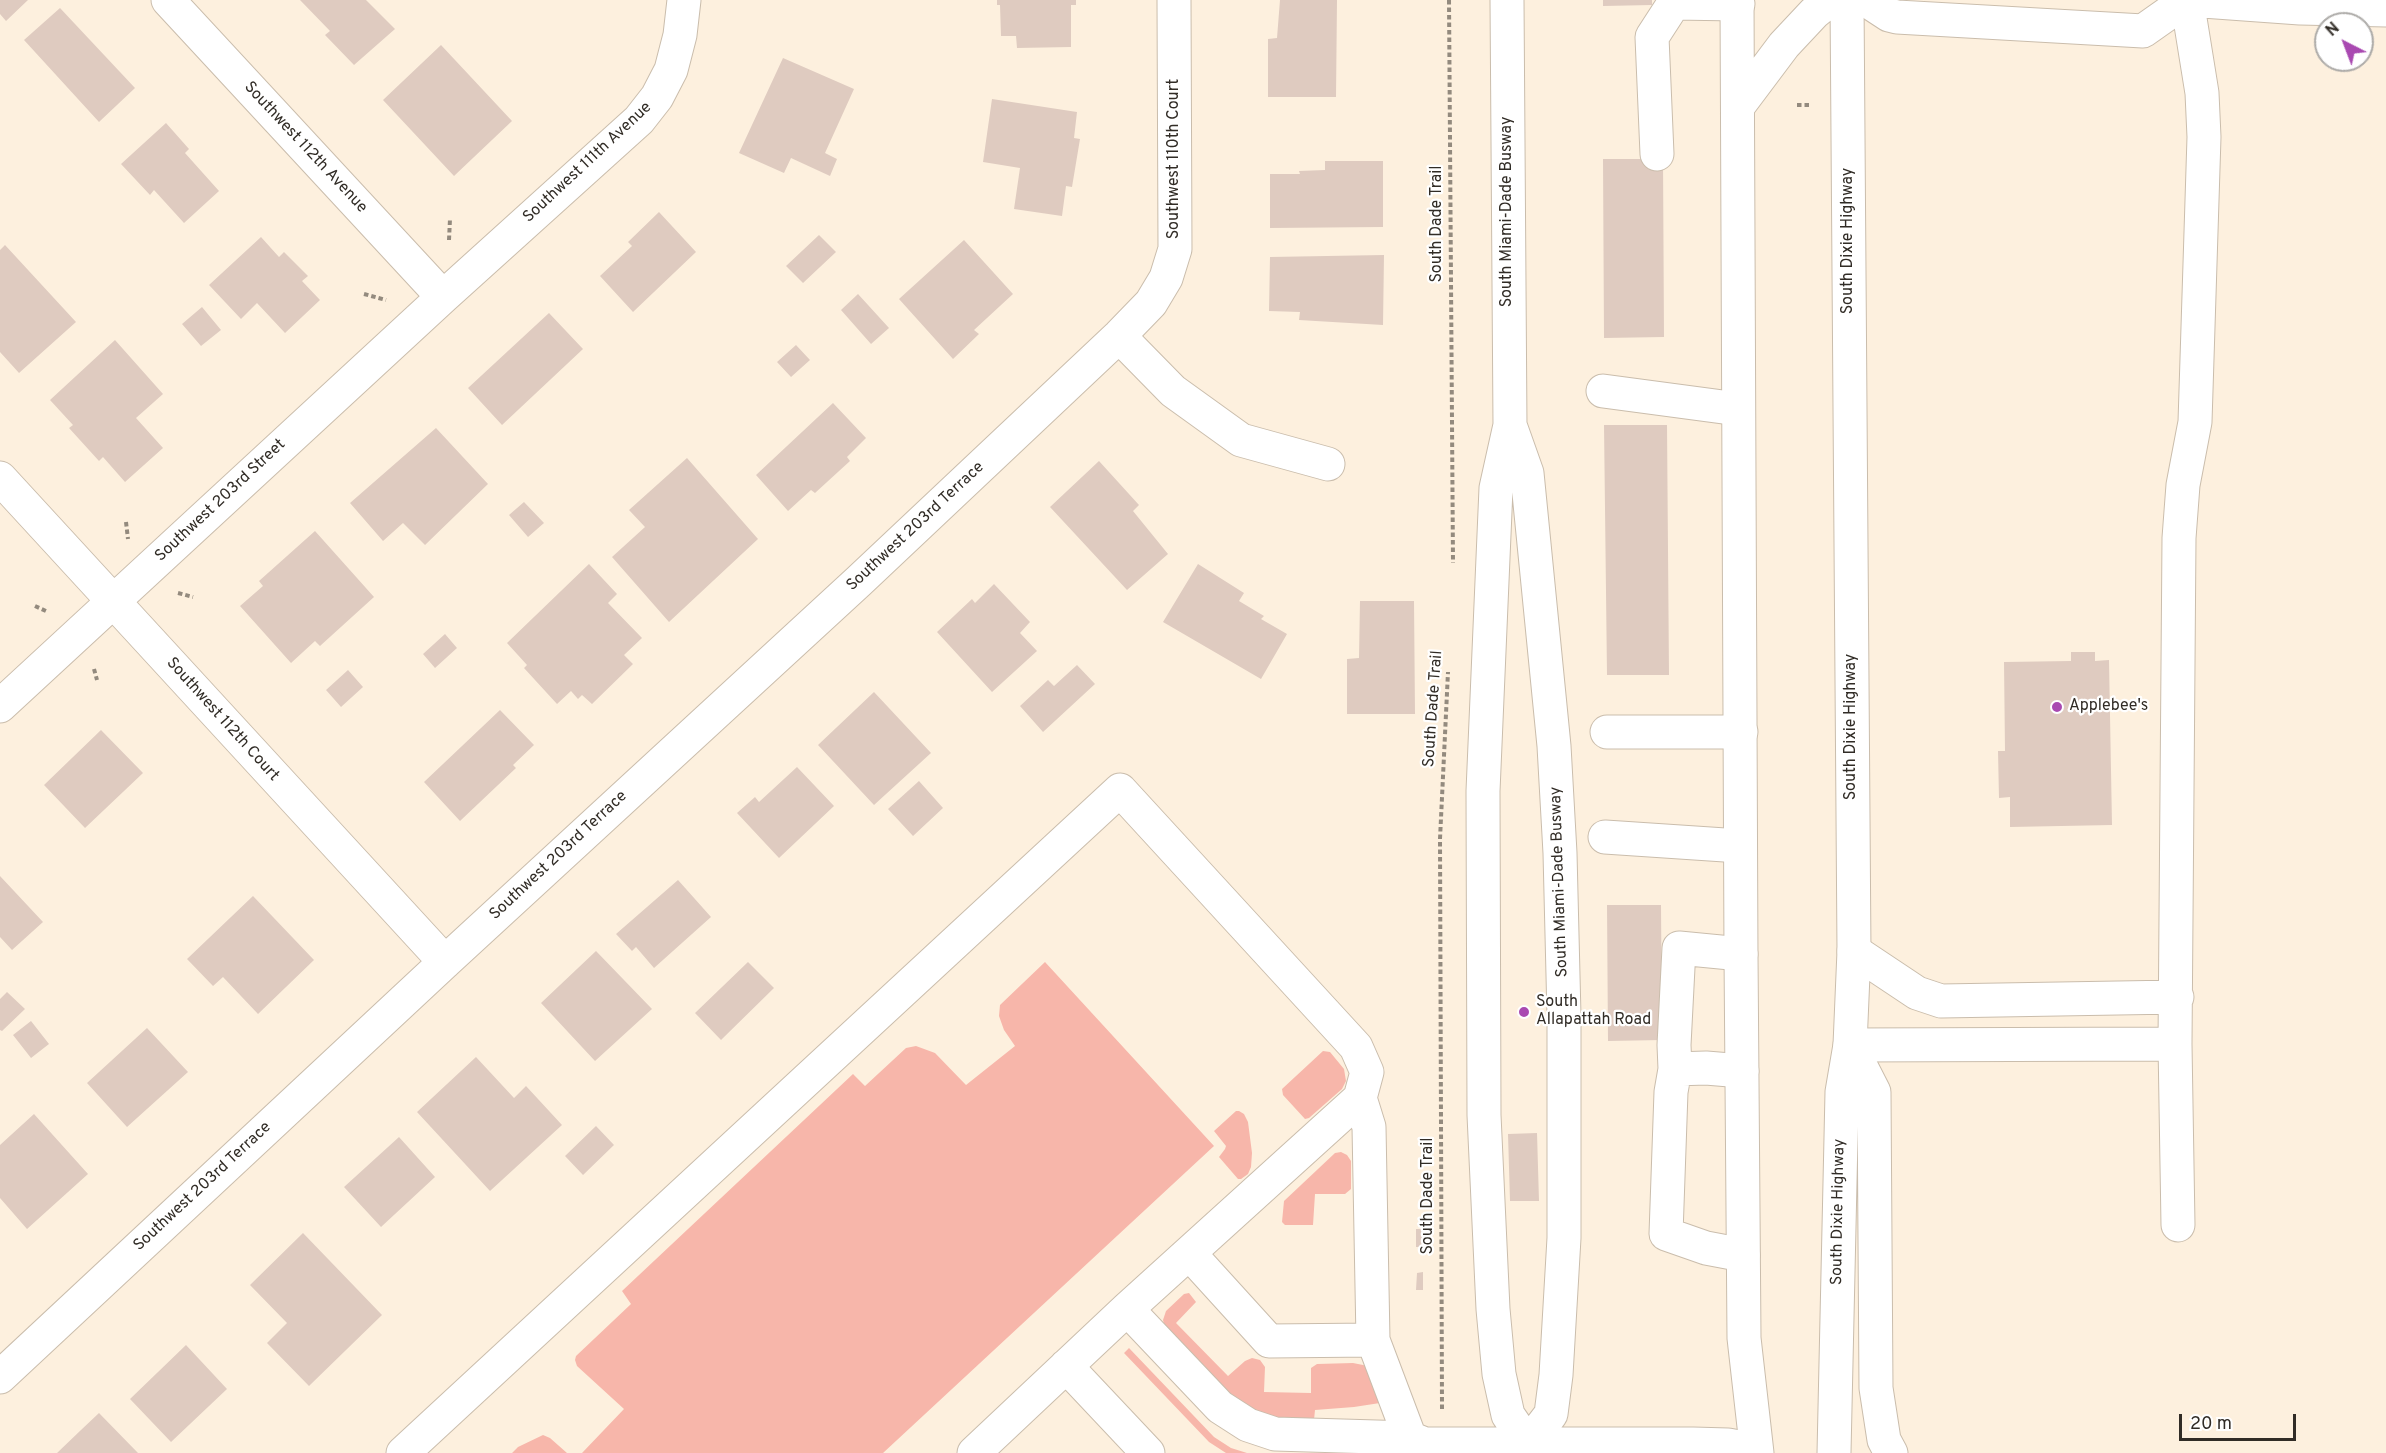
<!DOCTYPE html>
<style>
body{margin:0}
#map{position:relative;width:2386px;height:1453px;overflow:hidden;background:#fdf0de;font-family:Overpass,sans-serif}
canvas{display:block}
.north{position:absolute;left:2314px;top:12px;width:60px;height:60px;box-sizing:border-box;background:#fff;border:2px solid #adaba8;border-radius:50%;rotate:318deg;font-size:16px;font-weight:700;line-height:24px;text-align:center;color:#312c26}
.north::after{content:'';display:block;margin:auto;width:21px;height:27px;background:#a949b1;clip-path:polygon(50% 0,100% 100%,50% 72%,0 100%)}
.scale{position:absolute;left:2179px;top:1414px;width:117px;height:27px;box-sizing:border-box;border:3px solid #312c26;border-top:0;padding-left:8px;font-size:18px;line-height:21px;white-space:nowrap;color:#312c26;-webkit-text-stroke:4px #fff;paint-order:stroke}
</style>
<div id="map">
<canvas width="2386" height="1453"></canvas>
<div class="north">N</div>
<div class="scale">20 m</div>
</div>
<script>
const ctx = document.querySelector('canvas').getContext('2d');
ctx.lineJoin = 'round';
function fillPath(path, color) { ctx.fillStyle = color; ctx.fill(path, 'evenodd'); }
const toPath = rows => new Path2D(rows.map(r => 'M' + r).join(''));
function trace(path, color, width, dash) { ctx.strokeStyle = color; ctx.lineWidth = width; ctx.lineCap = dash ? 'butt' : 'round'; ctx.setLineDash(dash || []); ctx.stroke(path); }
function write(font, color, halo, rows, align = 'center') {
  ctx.font = font + ' Overpass,sans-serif'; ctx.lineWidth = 4.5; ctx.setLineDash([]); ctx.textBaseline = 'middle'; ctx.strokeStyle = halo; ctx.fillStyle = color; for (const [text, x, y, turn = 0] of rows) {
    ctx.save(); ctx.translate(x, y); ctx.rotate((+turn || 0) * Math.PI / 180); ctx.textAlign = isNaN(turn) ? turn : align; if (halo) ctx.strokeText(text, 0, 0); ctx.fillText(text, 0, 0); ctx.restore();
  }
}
const green = toPath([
 [1045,962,1214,1146,883,1453,582,1453,624,1409,577,1366,575,1360,576,1356,631,1304,622,1291,853,1074,865,1086,906,1048,916,1046,935,1053,966,1085,1015,1046,1004,1030,999,1016,1000,1005],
 [1323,1051,1330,1052,1344,1069,1346,1081,1342,1089,1309,1118,1305,1119,1283,1095,1282,1089],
 [1236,1111,1239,1111,1244,1114,1248,1122,1252,1153,1251,1167,1248,1174,1241,1179,1238,1179,1219,1157,1225,1149,1226,1146,1214,1131],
 [1341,1152,1347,1155,1351,1161,1351,1189,1345,1194,1315,1194,1313,1225,1285,1225,1282,1222,1284,1201,1335,1153],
 [1189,1293,1196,1302,1176,1323,1228,1376,1245,1361,1252,1358,1260,1360,1265,1367,1264,1392,1311,1393,1311,1368,1317,1364,1353,1363,1368,1366,1380,1403,1354,1407,1315,1410,1314,1420,1293,1420,1266,1416,1238,1403,1165,1328,1163,1320,1166,1311,1184,1294],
 [1129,1348,1214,1437,1231,1448,1247,1453,1226,1453,1209,1442,1124,1353],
 [543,1435,550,1438,567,1453,512,1453,518,1447]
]);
const building = toPath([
 [0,0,28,0,6,21,0,14],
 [300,0,366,0,395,29,354,65,325,35,330,31],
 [997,0,1076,0,1076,5,1071,5,1071,47,1017,48,1016,36,1001,36,1000,5,997,5],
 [1280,0,1337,0,1336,97,1268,97,1268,39,1277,38],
 [1603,0,1652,0,1652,5,1603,6],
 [60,8,135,88,99,122,24,40],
 [441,45,512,121,454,176,383,100],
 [783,58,854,89,825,153,837,159,830,176,791,158,784,173,739,153],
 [992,99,1077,112,1074,138,1080,139,1072,187,1066,186,1062,216,1014,209,1020,168,983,162],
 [166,123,189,149,185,153,219,191,184,223,154,190,150,195,121,164],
 [1603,159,1663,159,1664,337,1604,338],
 [1325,161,1383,161,1383,227,1270,228,1270,174,1300,174,1299,171,1325,170],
 [659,212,696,252,633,312,600,276,632,246,628,242],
 [819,235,836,252,803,283,786,266],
 [261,237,279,257,284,252,308,276,302,281,320,300,285,333,257,303,241,319,209,285],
 [964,240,1013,294,974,330,979,334,953,359,899,299],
 [5,245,76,322,19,373,0,352,0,250],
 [1384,255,1383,325,1299,320,1300,312,1269,311,1270,257],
 [858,294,889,328,871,344,841,310],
 [202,307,221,330,201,346,182,324],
 [549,313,583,349,502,425,468,388],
 [115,340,163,394,136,418,163,448,125,482,103,457,99,461,69,428,73,425,50,400],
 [796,345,810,360,791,377,777,362],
 [833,403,866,438,847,457,850,461,815,493,811,490,788,511,756,475],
 [1604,425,1667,425,1669,675,1607,675],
 [436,428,488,484,425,545,403,523,383,541,350,503],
 [687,458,758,539,669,622,612,557,645,527,629,510],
 [1099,461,1139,505,1133,511,1168,554,1127,590,1050,507],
 [524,502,544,523,528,537,509,515],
 [315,531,374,597,320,646,315,641,291,663,240,606,263,586,259,581],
 [589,564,617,594,608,603,642,638,624,655,633,664,592,704,582,695,578,699,571,691,557,704,524,668,527,665,507,643],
 [1198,564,1244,593,1239,601,1264,616,1261,619,1287,634,1261,679,1163,622],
 [994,584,1030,622,1020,633,1037,651,992,692,937,632,972,599,975,603],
 [1360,601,1414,601,1415,714,1347,714,1347,659,1359,658],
 [445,634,457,648,435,668,423,654],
 [2071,652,2095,652,2095,661,2109,660,2112,825,2010,827,2010,797,1999,798,1998,751,2005,751,2004,662,2071,661],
 [1077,665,1095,684,1043,732,1020,706,1048,680,1054,686],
 [348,670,363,687,341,707,326,690],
 [874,692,931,753,874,805,818,745],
 [500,710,534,745,513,765,516,768,460,821,424,782],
 [101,730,143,773,85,828,44,785],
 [797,767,834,806,779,858,737,813,755,797,759,802],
 [919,781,943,808,913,836,888,809],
 [0,876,43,922,12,950,0,937],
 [678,880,711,917,654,968,636,947,632,951,616,934],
 [253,896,314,960,258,1014,223,977,213,986,187,959],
 [1607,905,1661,905,1662,1040,1608,1041],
 [596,951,652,1009,595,1061,541,1003],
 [748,962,774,988,721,1040,695,1013],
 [7,992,25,1009,2,1031,0,1030,0,999],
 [31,1021,49,1044,31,1058,13,1035],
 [147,1028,188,1072,127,1127,87,1083],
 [476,1057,514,1098,526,1086,562,1125,490,1191,417,1112],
 [34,1114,88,1174,27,1229,0,1198,0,1145],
 [596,1126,614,1145,583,1175,565,1156],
 [1537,1133,1539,1201,1510,1201,1508,1134],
 [399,1137,435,1177,381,1227,344,1187],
 [1416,1229,1423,1229,1424,1247,1416,1247],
 [303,1233,382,1315,309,1386,267,1343,287,1323,250,1285],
 [1423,1272,1423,1290,1416,1290,1417,1273],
 [186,1345,227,1389,171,1442,130,1399],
 [99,1413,138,1453,57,1453,81,1430]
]);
const path = toPath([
 [1449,0,1453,563],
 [1797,105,1811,105],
 [449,240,450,219],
 [364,294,386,300],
 [126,522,128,539],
 [178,593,193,597],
 [35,606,48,612],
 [94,669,97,680],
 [1442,1409,1440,839,1448,672]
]);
const minor = toPath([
 [168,0,443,297],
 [1507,0,1510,425],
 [1866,0,1889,15,1897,17,2143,31,2187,0],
 [2189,0,2300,8,2386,10],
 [1657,154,1652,37,1674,3,1738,4],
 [1119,336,1173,391,1241,440,1328,464],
 [1603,391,1738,409],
 [0,478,445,962],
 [0,706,443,297,639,120,657,97,671,70,680,35,684,0],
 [1607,732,1741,732],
 [1605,837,1740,846],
 [1854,951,1917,993,1941,1001,2177,997],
 [1850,1045,2175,1044],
 [1675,1069,1674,1045,1679,948,1741,954],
 [1742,1071,1706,1068,1675,1069,1671,1092,1666,1234,1706,1248,1743,1255],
 [1360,1098,1369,1127,1373,1340,1410,1438],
 [2178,1225,2175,1044,2179,538,2183,485,2195,422,2204,137,2202,93,2187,0],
 [1189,1253,1269,1341,1373,1340],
 [1127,1309,1220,1407,1248,1425,1275,1434,1410,1438,1425,1444,1693,1444,1728,1445,1756,1450],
 [1066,1366,1148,1453],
 [0,1377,445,962,859,581,1119,336,1151,303,1166,278,1175,249,1174,0],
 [1528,1444,1551,1414,1556,1375,1564,1238,1564,1016,1560,853,1554,746,1527,473,1510,425,1496,488,1483,791,1484,1115,1493,1309,1499,1374,1508,1415,1528,1444,1528,1453],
 [403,1453,1120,790,1356,1047,1367,1072,1360,1098,1127,1309,974,1453]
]);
const highway = toPath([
 [1737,0,1741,954,1744,1338,1757,1453],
 [1739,105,1784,45,1814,13,1830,0],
 [1850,1045,1874,1092,1876,1388,1884,1440,1891,1453],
 [1834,1453,1842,1092,1850,1045,1854,951,1847,0]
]);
const markers = [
 [2057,707,6,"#a949b1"],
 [1524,1012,6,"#a949b1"]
];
const streetNames = [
 ["Southwest 112th Avenue",305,148,47],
 ["Southwest 110th Court",1175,159,-90],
 ["Southwest 111th Avenue",588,163,-43],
 ["South Miami-Dade Busway",1508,212,-90],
 ["South Dade Trail",1438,224,-90],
 ["South Dixie Highway",1849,241,-90],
 ["Southwest 203rd Street",221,501,-43],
 ["Southwest 203rd Terrace",916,527,-43],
 ["South Dade Trail",1434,709,-86],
 ["Southwest 112th Court",222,720,48],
 ["South Dixie Highway",1852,727,-90],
 ["Southwest 203rd Terrace",559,856,-43],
 ["South Miami-Dade Busway",1560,882,-92],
 ["Southwest 203rd Terrace",203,1187,-43],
 ["South Dade Trail",1429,1196,-90],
 ["South Dixie Highway",1839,1212,-89]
];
const poiNames = [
 ["Applebee's",2069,707],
 ["South",1536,1003],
 ["Allapattah Road",1536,1021]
];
fillPath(green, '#f7b6aa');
fillPath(building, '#dfcbc0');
trace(minor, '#cabdac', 35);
trace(highway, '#cabdac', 35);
trace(path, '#938a7e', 4, [4.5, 3]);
trace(minor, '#fff', 33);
trace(highway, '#fff', 33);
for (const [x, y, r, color] of markers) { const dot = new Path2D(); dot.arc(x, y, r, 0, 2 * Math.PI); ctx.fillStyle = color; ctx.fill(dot); trace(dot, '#fff', 2); }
write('16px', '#312c26', '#fff', streetNames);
write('16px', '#312c26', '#fff', poiNames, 'left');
</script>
